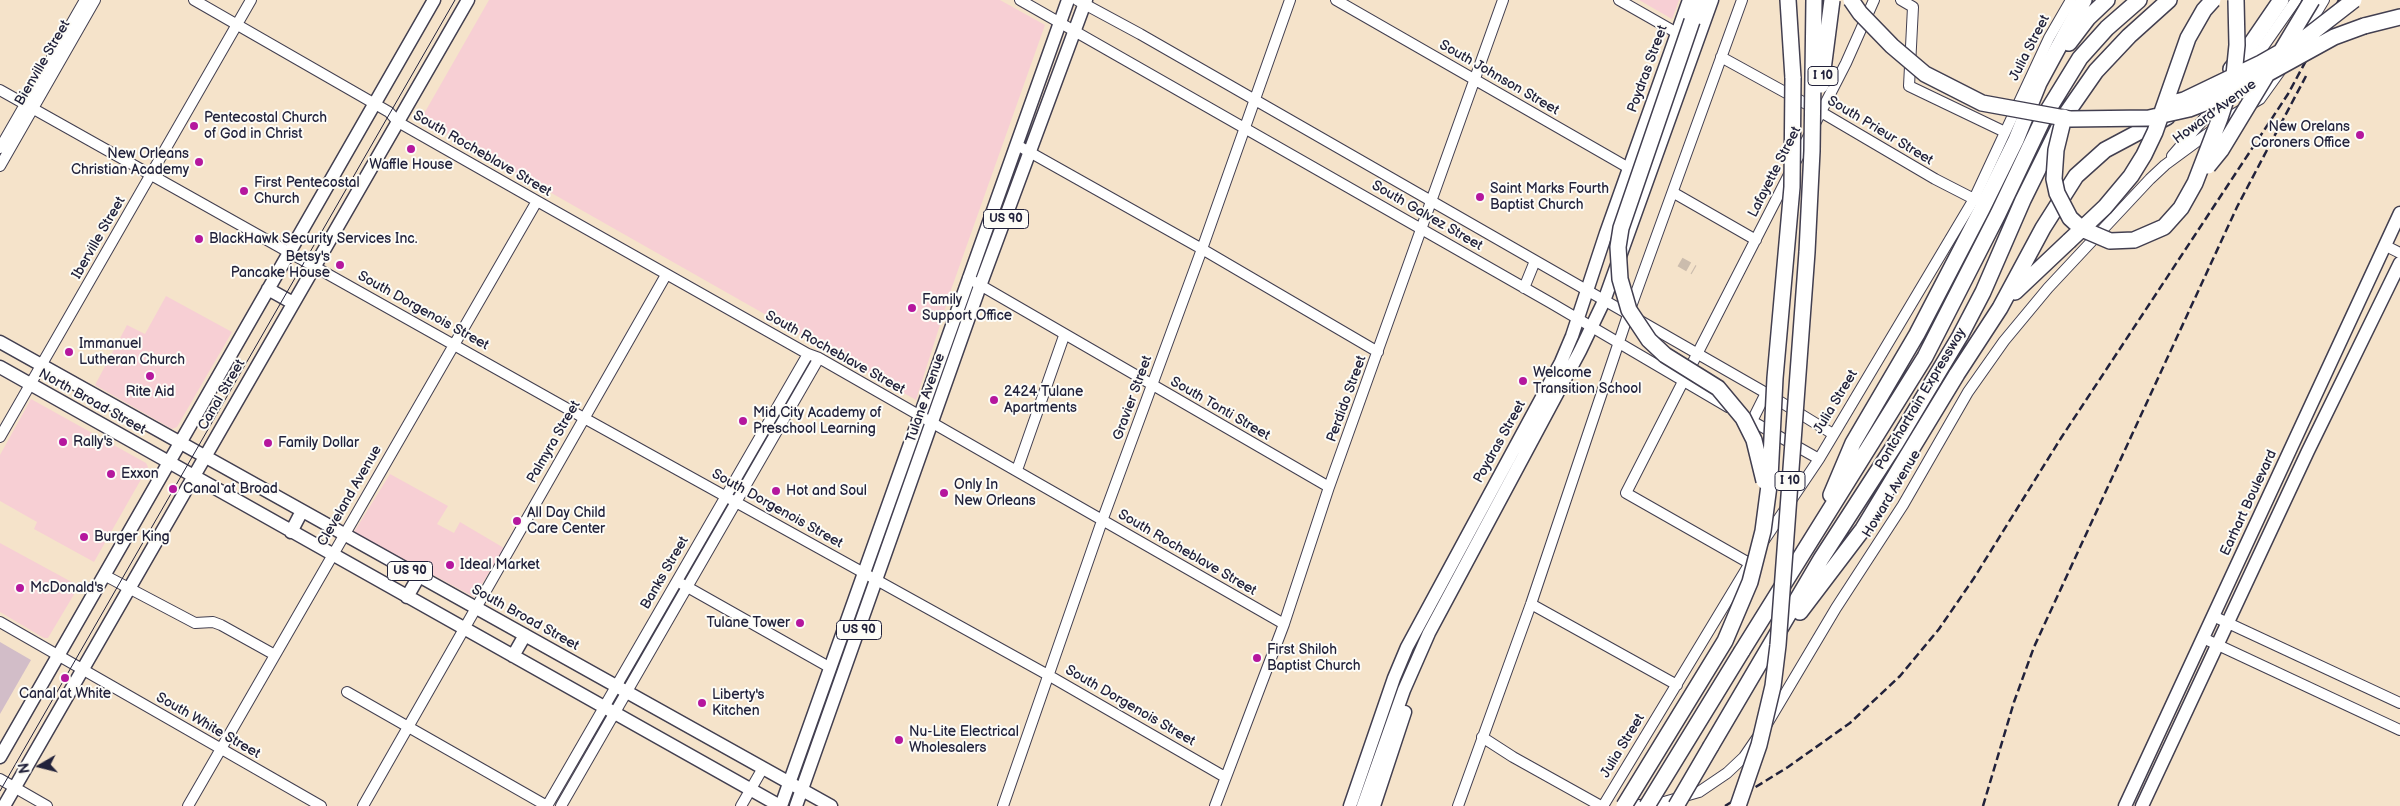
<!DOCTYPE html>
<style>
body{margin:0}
#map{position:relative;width:2400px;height:806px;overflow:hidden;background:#f5e3ca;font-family:"Balsamiq Sans",sans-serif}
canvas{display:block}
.north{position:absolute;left:15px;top:741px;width:50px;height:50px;-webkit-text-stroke:4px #fdfcf7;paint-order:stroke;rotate:262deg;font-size:14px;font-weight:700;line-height:20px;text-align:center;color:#22223b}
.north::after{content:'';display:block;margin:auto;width:18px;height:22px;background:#22223b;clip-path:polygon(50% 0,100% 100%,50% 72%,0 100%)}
</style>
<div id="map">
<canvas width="2400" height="806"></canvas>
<div class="north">N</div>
</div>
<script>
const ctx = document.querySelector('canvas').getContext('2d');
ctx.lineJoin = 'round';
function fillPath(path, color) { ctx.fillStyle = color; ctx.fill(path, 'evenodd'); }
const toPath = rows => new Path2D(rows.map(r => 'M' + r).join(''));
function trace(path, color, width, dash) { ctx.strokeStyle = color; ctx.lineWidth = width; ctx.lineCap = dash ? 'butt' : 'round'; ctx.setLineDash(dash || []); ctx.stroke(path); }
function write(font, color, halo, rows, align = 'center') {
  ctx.font = font + ' "Balsamiq Sans",sans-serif'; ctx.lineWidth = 4; ctx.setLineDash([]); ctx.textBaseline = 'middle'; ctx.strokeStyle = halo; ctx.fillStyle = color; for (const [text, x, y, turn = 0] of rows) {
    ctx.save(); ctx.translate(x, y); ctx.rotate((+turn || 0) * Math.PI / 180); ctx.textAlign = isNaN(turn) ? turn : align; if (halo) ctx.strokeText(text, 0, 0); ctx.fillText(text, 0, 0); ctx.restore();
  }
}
const built = toPath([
 [489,0,1000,0,1045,25,952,287,916,400,421,119],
 [1639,0,1679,0,1672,19],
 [166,296,232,332,177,427,172,429,95,385,127,325,145,334],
 [31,399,146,463,148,467,94,562,34,529,37,522,0,501,0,455],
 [390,474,448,506,437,524,454,533,460,522,504,548,474,597,354,532],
 [0,543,79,586,48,638,44,638,0,612]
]);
const industrial = toPath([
 [0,642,31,660,0,714]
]);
const minorTunnel = toPath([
 [1680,262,1694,270]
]);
const minor = toPath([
 [194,0,389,112,398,122,537,201,808,354,819,358,1284,624],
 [1020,0,1551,303,1728,407],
 [1077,0,1140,34,1766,393,1833,434],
 [1336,0,1634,171],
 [1619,0,1677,33],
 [1901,0,1913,7,1909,86,2005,132],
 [2303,35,2324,0],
 [1721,57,1821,112,1935,179,1974,199],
 [2249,67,2296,0],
 [0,90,584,418,1048,675,1225,777],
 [1017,145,1202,249,1378,352],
 [0,148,85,0],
 [2172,156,2221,99],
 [0,166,95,0],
 [1674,193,1756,240],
 [2386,246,2400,253],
 [968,278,1329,487],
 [1524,288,1535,261],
 [1743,416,1819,459],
 [1752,421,1766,393],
 [0,437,251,0],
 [1017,470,1064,336],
 [1763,542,1819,459,1974,199,2049,38,2071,0],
 [1749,563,1626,493,1846,63,1874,0],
 [104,575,195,623,213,622,221,625,275,655],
 [682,584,829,667],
 [1531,604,1677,685],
 [2213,616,2400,703],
 [0,622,321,806],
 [2203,638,2400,730],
 [347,692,547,806],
 [1767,724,1836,608,1903,505,1968,392,2004,341,2048,288,2150,179,2165,165,2233,115,2260,99,2283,67],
 [1482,737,1513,757,1601,806],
 [0,779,47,806],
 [188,806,537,201],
 [363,806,666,275],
 [547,806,808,354],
 [561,806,819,358],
 [741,806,763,768],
 [1003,806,1102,521,1202,249,1290,0],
 [1215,806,1284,624,1329,487,1503,0],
 [1458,806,1531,604,1628,315,1742,0],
 [1603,806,1753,558],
 [1632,806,1664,802,1699,792,1727,773,1744,757,1757,738]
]);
const major = toPath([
 [268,289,293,303],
 [0,342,831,806],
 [0,367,780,806],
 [291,532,302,511],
 [407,597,419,576],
 [513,656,525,635],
 [0,757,434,0],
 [4,806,468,0],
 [781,806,1068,0],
 [796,806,980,286,1086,0],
 [1350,806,1394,678,1407,647,1561,362,1572,336,1606,233,1689,0],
 [1363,806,1404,690,1429,633,1580,351,1604,301,1712,0],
 [1374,806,1405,712],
 [2125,806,2400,213],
 [2142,806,2308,451,2400,263]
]);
const highway = toPath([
 [1788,0,1793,78],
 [1692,21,1699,0],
 [2364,26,2400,17],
 [2069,43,2088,18,2107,0],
 [2231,69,2244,54,2281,0],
 [2015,292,2069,241],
 [1831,495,1853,443,1917,334,1982,209,2016,140,2039,83,2084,0],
 [1800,612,1863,529,1957,374,2000,308,2043,228,2076,176,2105,150,2167,117],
 [1742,651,1925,357,1998,214,2045,115,2080,58,2107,28,2139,0],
 [1711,746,1821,559,1896,443,1960,336,1983,292,2023,200,2064,117,2096,71,2129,36,2169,0]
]);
const tram = toPath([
 [0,791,455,0]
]);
const rail = toPath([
 [1725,806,1788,767,1850,723,1900,676,1939,629,1974,578,2061,438,2288,94,2339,0],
 [1983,806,2014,702,2034,647,2237,207,2306,76]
]);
const highwayBridge = toPath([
 [1851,0,1860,13,1892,46,1925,74,1982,103,2070,119,2149,118,2189,109,2236,91,2334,37,2364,26],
 [1692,21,1621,228,1618,247,1620,279,1629,310,1649,340,1665,355,1718,388,1743,418,1754,440,1764,481],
 [2282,50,2312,0],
 [1821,85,1832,0],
 [2169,104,2184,100,2261,63,2305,38,2354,0],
 [2064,117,2056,150,2054,179,2057,193,2070,218,2082,229,2110,241,2134,240,2164,227,2181,208,2195,183,2220,118,2234,75,2237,45,2236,0],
 [2208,166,2221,150,2267,74],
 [2069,241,2105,207,2131,176,2144,155,2155,132,2188,38,2204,10,2213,0],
 [1624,806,1725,641,1750,582,1763,531,1770,478,1775,378,1792,187,1793,78],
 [1647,806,1742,651],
 [1676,806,1711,746],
 [1738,806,1759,745,1773,686,1778,645,1807,252,1812,151,1814,0]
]);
const markers = [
 [194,126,5,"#b5179e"],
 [2360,135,5,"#b5179e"],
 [411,149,5,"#b5179e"],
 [199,162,5,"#b5179e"],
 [244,191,5,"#b5179e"],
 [1480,197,5,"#b5179e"],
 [199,239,5,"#b5179e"],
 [340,265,5,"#b5179e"],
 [912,308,5,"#b5179e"],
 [69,352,5,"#b5179e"],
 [150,376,5,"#b5179e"],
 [1523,381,5,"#b5179e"],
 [994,400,5,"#b5179e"],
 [743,421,5,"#b5179e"],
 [63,442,5,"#b5179e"],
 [268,443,5,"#b5179e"],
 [111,474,5,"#b5179e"],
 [173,489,5,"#b5179e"],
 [776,491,5,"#b5179e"],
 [944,493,5,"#b5179e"],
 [517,521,5,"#b5179e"],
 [84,537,5,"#b5179e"],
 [450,565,5,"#b5179e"],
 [20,588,5,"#b5179e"],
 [800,623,5,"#b5179e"],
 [1257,658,5,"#b5179e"],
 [65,678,5,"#b5179e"],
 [702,703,5,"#b5179e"],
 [899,740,5,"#b5179e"]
];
const shields = [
 [1823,76,30],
 [1006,219,45],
 [1790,481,30],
 [410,571,45],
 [859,630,45]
];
const shieldNames = [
 ["I 10",1823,76],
 ["US 90",1006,219],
 ["I 10",1790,481],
 ["US 90",410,571],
 ["US 90",859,630]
];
const streetNames = [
 ["Julia Street",2030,48,-63],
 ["Bienville Street",43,63,-60],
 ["Poydras Street",1648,69,-70],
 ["South Johnson Street",1499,78,30],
 ["Howard Avenue",2215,112,-36],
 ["South Prieur Street",1880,131,31],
 ["South Rocheblave Street",482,154,30],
 ["Lafayette Street",1775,172,-63],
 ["South Galvez Street",1427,216,30],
 ["Iberville Street",99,238,-60],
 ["South Dorgenois Street",423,311,29],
 ["South Rocheblave Street",835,353,29],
 ["Canal Street",222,395,-60],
 ["Tulane Avenue",926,398,-71],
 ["Gravier Street",1133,398,-70],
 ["Perdido Street",1347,399,-70],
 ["Pontchartrain Expressway",1921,399,-59],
 ["North Broad Street",92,402,29],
 ["Julia Street",1836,402,-59],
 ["South Tonti Street",1220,409,30],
 ["Palmyra Street",554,442,-60],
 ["Poydras Street",1500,442,-61],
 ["Howard Avenue",1892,494,-59],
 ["Cleveland Avenue",350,496,-60],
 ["Earhart Boulevard",2249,503,-65],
 ["South Dorgenois Street",777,509,29],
 ["South Rocheblave Street",1187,553,30],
 ["Banks Street",665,573,-60],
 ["South Broad Street",525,618,29],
 ["South Dorgenois Street",1130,706,30],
 ["South White Street",208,726,30],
 ["Julia Street",1623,746,-59]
];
const poiNames = [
 ["Pentecostal Church",204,118],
 ["of God in Christ",204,134],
 ["New Orelans",2350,127,"right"],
 ["Coroners Office",2350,143,"right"],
 ["New Orleans",189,154,"right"],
 ["Christian Academy",189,170,"right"],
 ["Waffle House",411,165,"center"],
 ["First Pentecostal",254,183],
 ["Church",254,199],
 ["Saint Marks Fourth",1490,189],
 ["Baptist Church",1490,205],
 ["BlackHawk Security Services Inc.",209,239],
 ["Betsy's",330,257,"right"],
 ["Pancake House",330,273,"right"],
 ["Family",922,300],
 ["Support Office",922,316],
 ["Immanuel",79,344],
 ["Lutheran Church",79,360],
 ["Welcome",1533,373],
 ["Transition School",1533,389],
 ["Rite Aid",150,392,"center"],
 ["2424 Tulane",1004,392],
 ["Apartments",1004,408],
 ["Mid City Academy of",753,413],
 ["Preschool Learning",753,429],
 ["Rally's",73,442],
 ["Family Dollar",278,443],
 ["Exxon",121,474],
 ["Only In",954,485],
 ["New Orleans",954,501],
 ["Canal at Broad",183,489],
 ["Hot and Soul",786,491],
 ["All Day Child",527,513],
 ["Care Center",527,529],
 ["Burger King",94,537],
 ["Ideal Market",460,565],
 ["McDonald's",30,588],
 ["Tulane Tower",790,623,"right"],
 ["First Shiloh",1267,650],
 ["Baptist Church",1267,666],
 ["Canal at White",65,694,"center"],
 ["Liberty's",712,695],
 ["Kitchen",712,711],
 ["Nu-Lite Electrical",909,732],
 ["Wholesalers",909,748]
];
fillPath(built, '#f7cfd4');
fillPath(industrial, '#d2bdc8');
trace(minorTunnel, '#cbbcad', 10, [10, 5]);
trace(minor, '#423f50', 12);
trace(major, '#423f50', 15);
trace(highway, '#423f50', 18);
trace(minor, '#fff', 10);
trace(major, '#fff', 12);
trace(highway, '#fff', 15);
trace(tram, '#22223b', 1);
trace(rail, '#22223b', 2.5, [8, 4]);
trace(highwayBridge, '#423f50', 18, []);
trace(highwayBridge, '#fff', 15);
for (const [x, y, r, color] of markers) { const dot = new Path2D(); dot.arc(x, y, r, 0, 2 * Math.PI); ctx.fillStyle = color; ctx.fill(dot); trace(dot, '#fdfcf7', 2); }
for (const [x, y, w] of shields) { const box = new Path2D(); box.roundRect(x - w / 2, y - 9.5, w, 19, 4); ctx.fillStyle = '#fdfcf7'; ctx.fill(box); trace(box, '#22223b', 1); }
write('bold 12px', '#22223b', null, shieldNames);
write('14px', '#22223b', '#fdfcf7', streetNames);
write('14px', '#22223b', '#fdfcf7', poiNames, 'left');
</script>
